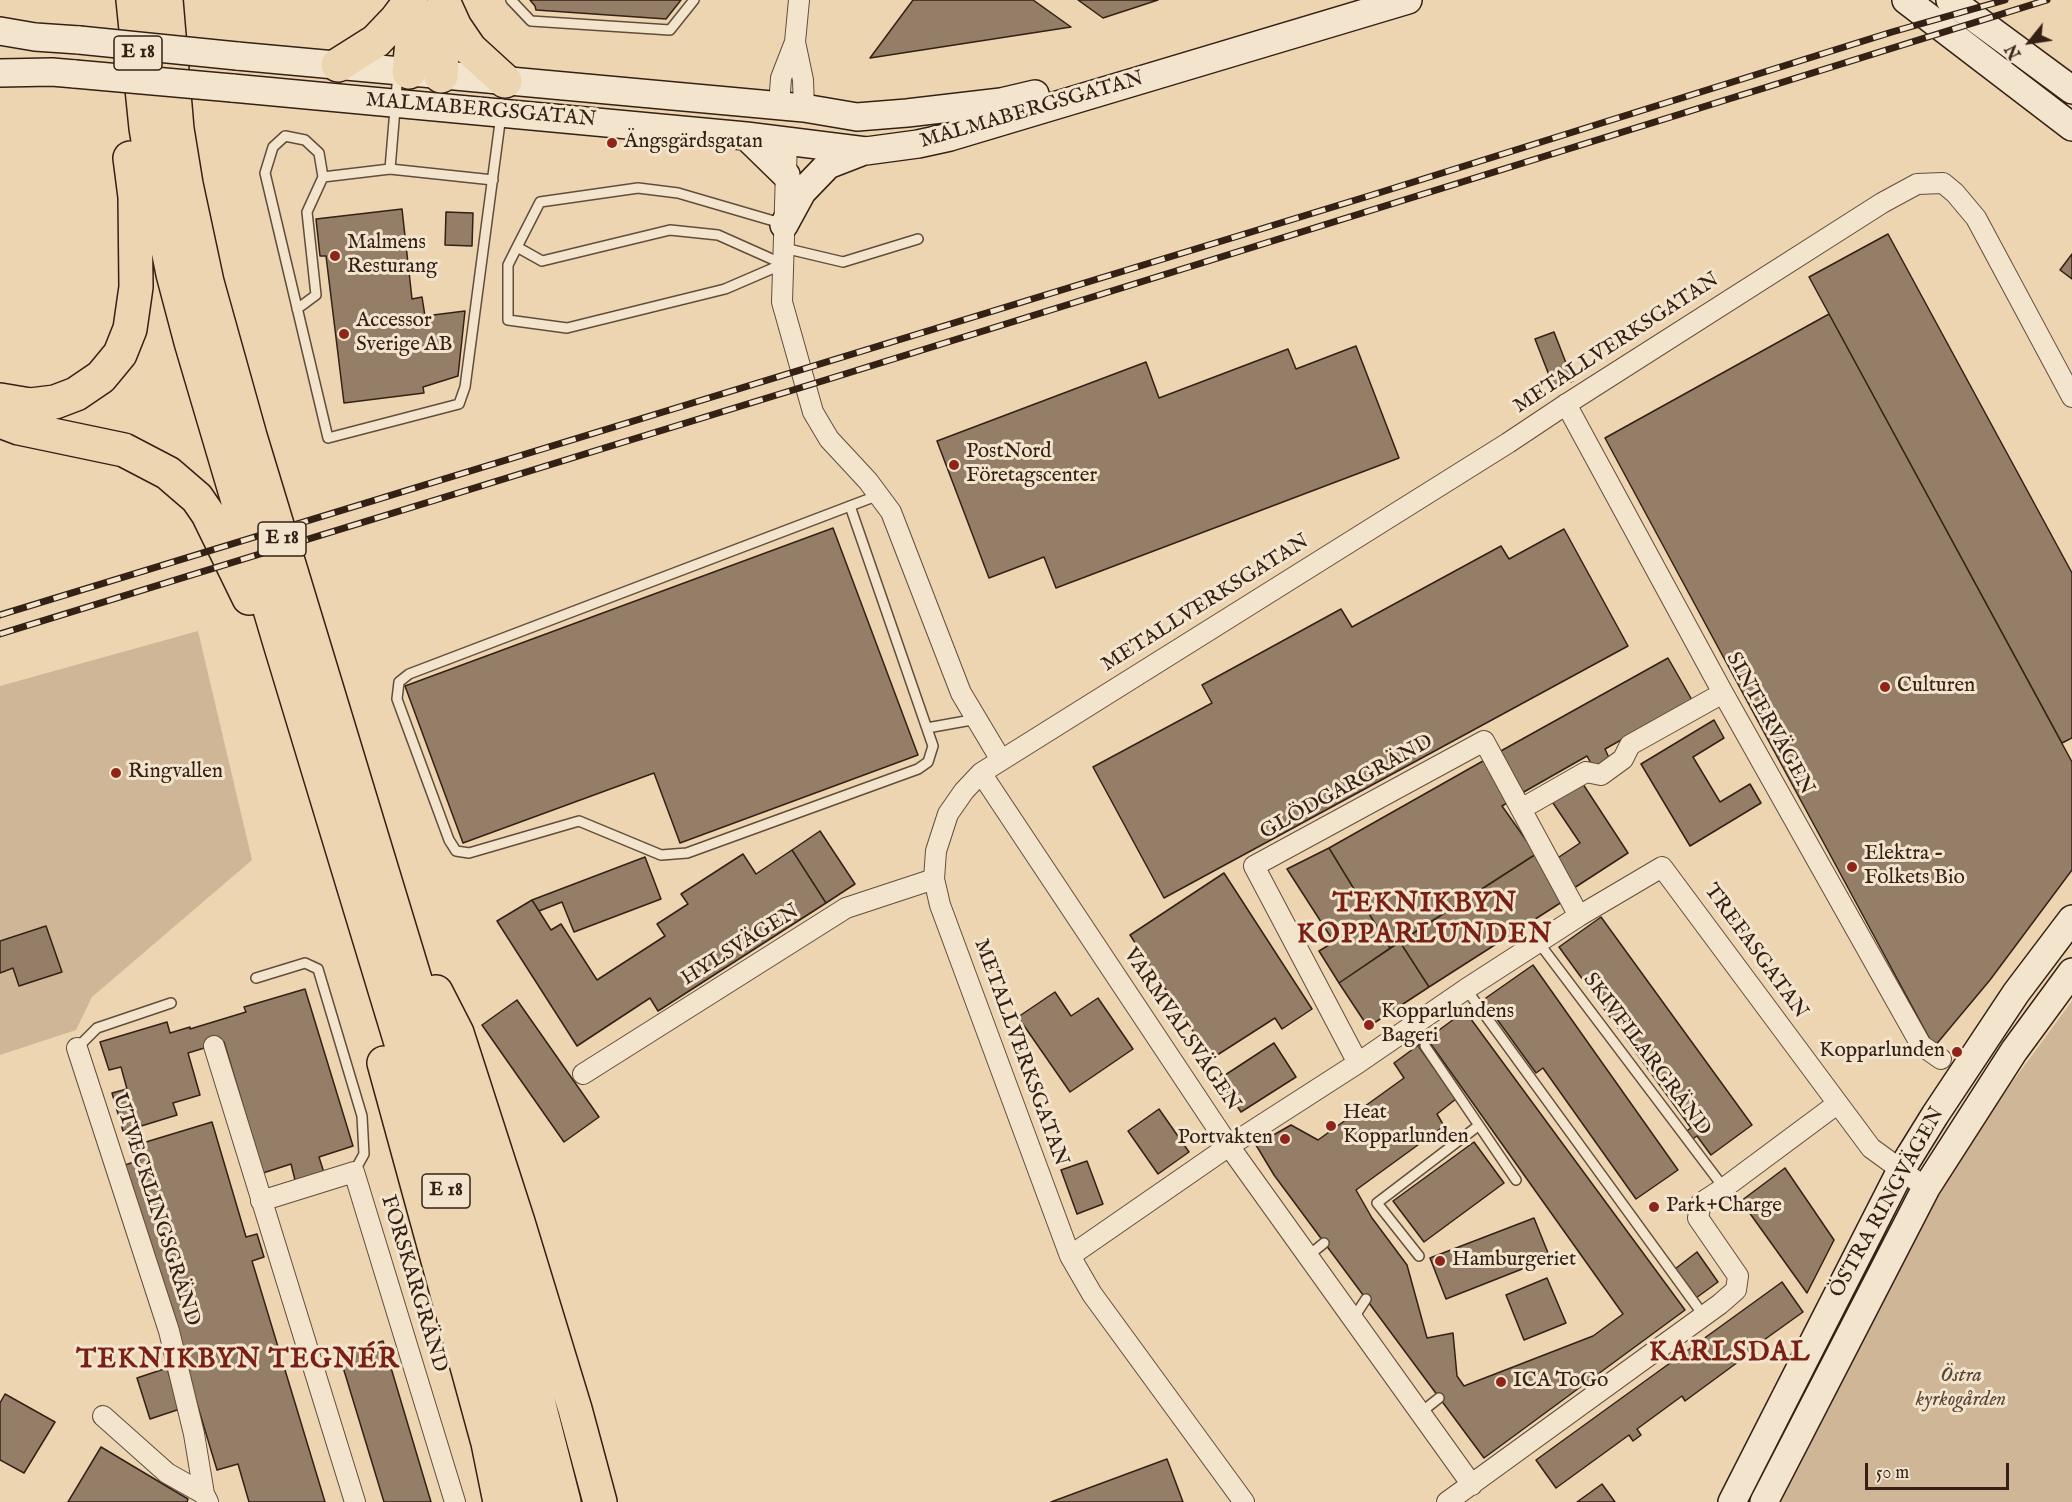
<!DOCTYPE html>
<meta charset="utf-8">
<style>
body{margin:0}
#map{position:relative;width:2072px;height:1502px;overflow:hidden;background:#edd5b2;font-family:"IM FELL English",serif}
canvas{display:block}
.north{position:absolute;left:2000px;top:12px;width:60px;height:60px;-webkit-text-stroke:4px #f3e4cd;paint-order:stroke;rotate:240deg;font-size:16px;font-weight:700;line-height:24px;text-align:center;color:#342015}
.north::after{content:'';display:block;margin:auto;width:21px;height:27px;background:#342015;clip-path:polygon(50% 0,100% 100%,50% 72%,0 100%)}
.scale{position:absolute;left:1865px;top:1463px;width:144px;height:27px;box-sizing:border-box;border:3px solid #342015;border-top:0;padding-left:8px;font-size:18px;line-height:21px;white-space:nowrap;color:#342015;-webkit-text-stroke:4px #f3e4cd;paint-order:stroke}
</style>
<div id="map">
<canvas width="2072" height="1502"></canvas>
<div class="north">N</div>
<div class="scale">50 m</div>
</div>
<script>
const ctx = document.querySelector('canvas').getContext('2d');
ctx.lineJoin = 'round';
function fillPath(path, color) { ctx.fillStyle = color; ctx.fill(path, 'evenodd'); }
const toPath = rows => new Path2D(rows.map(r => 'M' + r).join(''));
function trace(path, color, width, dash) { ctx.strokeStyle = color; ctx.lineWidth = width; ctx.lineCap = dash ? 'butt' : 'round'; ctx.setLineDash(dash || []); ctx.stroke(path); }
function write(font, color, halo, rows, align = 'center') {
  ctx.font = font + ' "IM FELL English",serif'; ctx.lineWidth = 6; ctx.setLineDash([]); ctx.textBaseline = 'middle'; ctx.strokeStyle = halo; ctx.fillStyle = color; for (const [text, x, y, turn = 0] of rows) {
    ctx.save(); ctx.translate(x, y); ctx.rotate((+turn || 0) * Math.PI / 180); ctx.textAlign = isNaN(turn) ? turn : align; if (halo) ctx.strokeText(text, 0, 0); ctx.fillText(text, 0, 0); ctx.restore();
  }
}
const green = toPath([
 [198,631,252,860,92,997,76,1030,0,1055,0,686],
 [2072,1001,2072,1502,1778,1502,1905,1254,1977,1130]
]);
const building = toPath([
 [530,0,681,0,666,19,536,10,535,6,530,0],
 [913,0,1033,0,1071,27,870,58,913,0],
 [1078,0,1158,0,1103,18,1078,0],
 [402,209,412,299,422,297,425,316,465,311,458,376,423,387,424,393,344,403,326,256,320,256,316,219,402,209],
 [446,212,473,213,472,246,445,245,446,212],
 [1888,234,2072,573,2072,738,2062,743,1809,277,1888,234],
 [2072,254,2072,279,2060,270,2072,254],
 [1829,314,2072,762,2072,870,1990,980,1934,1047,1605,438,1829,314],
 [1554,332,1573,381,1554,388,1535,339,1554,332],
 [1356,346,1399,458,1056,588,1044,557,989,578,937,441,1146,362,1159,398,1288,349,1296,369,1356,346],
 [833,528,918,755,680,843,654,773,463,843,405,686,833,528],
 [1564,529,1628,646,1164,898,1093,767,1212,703,1202,685,1341,609,1352,627,1501,546,1509,559,1564,529],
 [1668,658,1692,700,1605,749,1610,760,1594,769,1587,756,1522,793,1499,752,1668,658],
 [1714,720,1724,738,1693,757,1720,802,1750,784,1761,803,1690,846,1641,764,1714,720],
 [1490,757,1512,800,1502,806,1536,854,1390,948,1329,848,1490,757],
 [1581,781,1628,853,1571,890,1553,861,1580,843,1551,800,1581,781],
 [820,831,855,884,826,903,792,850,820,831],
 [1329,848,1390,948,1339,983,1319,951,1334,942,1287,869,1329,848],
 [792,850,826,903,658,1011,650,998,577,1046,497,921,532,900,551,930,561,924,597,980,665,936,657,924,688,904,681,894,743,854,756,874,792,850],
 [1536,854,1565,900,1429,987,1400,942,1536,854],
 [645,857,661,899,574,932,562,902,539,911,532,900,645,857],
 [1224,873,1312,1009,1282,1029,1275,1018,1211,1059,1130,935,1224,873],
 [1601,917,1752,1125,1711,1155,1697,1136,1691,1140,1685,1132,1691,1128,1559,947,1601,917],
 [46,926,62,972,19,986,13,968,0,973,0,941,46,926],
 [1400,942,1429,987,1368,1027,1339,983,1400,942],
 [1533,965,1678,1170,1636,1199,1543,1068,1536,1073,1483,1000,1533,965],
 [305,989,353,1146,319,1157,326,1179,297,1188,291,1164,263,1173,224,1042,188,1053,200,1095,173,1103,177,1115,138,1127,141,1136,130,1140,127,1130,123,1131,112,1093,127,1089,121,1067,109,1070,100,1042,167,1022,170,1033,190,1027,190,1029,246,1012,244,1007,305,989],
 [1055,992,1071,1016,1098,998,1133,1049,1070,1092,1018,1017,1055,992],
 [517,1000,599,1117,564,1142,482,1025,517,1000],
 [1465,1011,1685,1310,1484,1458,1274,1175,1256,1145,1291,1125,1318,1140,1404,1078,1394,1063,1465,1011],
 [1428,1040,1623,1314,1593,1336,1464,1386,1457,1376,1453,1333,1427,1338,1407,1265,1372,1218,1356,1190,1444,1126,1437,1114,1456,1099,1419,1047,1428,1040],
 [1274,1043,1296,1077,1241,1112,1219,1079,1274,1043],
 [1159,1109,1189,1152,1158,1174,1128,1131,1159,1109],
 [212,1122,246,1237,257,1234,264,1257,252,1261,325,1502,249,1502,238,1464,217,1470,125,1165,140,1160,136,1145,212,1122],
 [1474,1142,1504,1183,1424,1242,1393,1201,1474,1142],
 [1087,1161,1103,1204,1077,1214,1061,1170,1087,1161],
 [1785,1168,1834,1240,1807,1293,1741,1201,1785,1168],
 [1534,1218,1550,1258,1446,1299,1430,1258,1534,1218],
 [1697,1252,1718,1282,1696,1298,1675,1269,1697,1252],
 [1547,1278,1566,1323,1524,1340,1506,1295,1547,1278],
 [1782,1282,1803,1312,1736,1360,1738,1362,1685,1401,1682,1396,1637,1429,1641,1435,1633,1441,1629,1435,1556,1488,1536,1460,1782,1282],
 [383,1341,431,1502,384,1502,339,1354,383,1341],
 [167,1368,180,1409,150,1419,137,1378,167,1368],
 [5,1394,55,1422,24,1473,0,1460,0,1403,5,1394],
 [101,1447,188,1499,187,1502,68,1502,101,1447],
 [1167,1459,1183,1502,1051,1502,1167,1459],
 [1602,1484,1615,1502,1577,1502,1602,1484]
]);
const service = toPath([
 [511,0,531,21,670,30,694,0],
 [398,73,390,169,323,177,319,153,305,140,285,136,273,147,265,173,328,438,459,404,465,387,501,115],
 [390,169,493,180],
 [517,247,508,265,508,320,567,328,725,289,783,264],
 [784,248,843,262,918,239],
 [783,264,718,235,670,230,542,261,517,247,540,202,638,188,678,193,784,224],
 [297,309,316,295,307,212,323,177],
 [850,506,933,746,928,762,918,769,687,853,661,855,579,821,469,853,456,851,449,840,397,699,399,682,409,674,850,506,879,495],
 [927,728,977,719],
 [1539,943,1724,1188],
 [256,978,305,963,318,969,362,1116,364,1154,354,1172],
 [1466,989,1704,1316],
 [1425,1046,1516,1180],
 [77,1048,97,1028,171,1003],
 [1308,1256,1324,1243],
 [1419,1256,1377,1203,1478,1126],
 [1353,1319,1366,1299],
 [1420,1413,1439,1398]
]);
const minor = toPath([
 [795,42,803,80,804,108],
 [779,106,781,78,795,42,799,0],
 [787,140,782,302,813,412,829,439,868,481,891,512,961,693,1001,760],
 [1566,404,1723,693,1921,1045,1941,1059],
 [981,773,1229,1146,1472,1485],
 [1521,809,1586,772,1601,775,1623,759,1630,745,1723,693],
 [214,1046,355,1502],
 [77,1048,169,1331,194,1434,204,1494,208,1502],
 [1358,1063,1254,866,1484,741,1579,916],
 [583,1074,846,908,934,879],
 [261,1201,354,1172,455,1502],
 [1070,1256,1229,1146,1358,1063,1466,989,1579,916,1662,867,1871,1148,1926,1188],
 [103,1416,167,1473,204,1494],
 [1244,1502,1092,1294,1070,1256,940,905,934,879,936,851,948,814,964,791,981,773,1508,443,1565,405,1882,203,1917,184,1943,183,1955,193,1976,218,2072,397],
 [1447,1502,1720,1304,1736,1290,1738,1276,1698,1218,1701,1203,1724,1188,1837,1104]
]);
const secondary = toPath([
 [1906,0,2072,127],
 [1950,0,2072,90],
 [0,31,35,37,79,40],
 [237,56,804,108,857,117,907,113,1001,102,1035,94],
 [0,73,52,72,75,74],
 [232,88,746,136,866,151,918,144,950,137,1408,0],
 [746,136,786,175],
 [784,225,802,192,828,165,864,151],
 [1732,1502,1901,1170,1935,1115,2016,993,2072,919],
 [1764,1502,1926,1188,2014,1051,2072,972]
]);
const motorway = toPath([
 [133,0,146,128,159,206,173,274,191,342,279,640,468,1264,515,1429,533,1502],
 [166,0,177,129,186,184,207,282,250,436,488,1220,531,1373,564,1502],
 [444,3,455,27,470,49,505,81],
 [338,65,376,41,396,20,411,0],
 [409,72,412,42,411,0],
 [441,76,444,6],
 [0,400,30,405,55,402,76,394,101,377,120,354,130,329,136,287,135,197,130,158],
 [0,421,19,428,124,450,168,473,197,498,208,514,249,598],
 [436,992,457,1033,518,1222,575,1409,600,1502],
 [384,1063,488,1443,500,1502]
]);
const rail = toPath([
 [0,615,1372,195,1892,32,2005,0],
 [0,634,845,374,2047,0]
]);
const secondaryBridge = toPath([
 [79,40,237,56],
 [75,74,232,88]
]);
const markers = [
 [612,143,6,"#8f2418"],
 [335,256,6,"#8f2418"],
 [344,334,6,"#8f2418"],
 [954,465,6,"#8f2418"],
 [1885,687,6,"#8f2418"],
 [116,773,6,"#8f2418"],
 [1852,867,6,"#8f2418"],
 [1369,1025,6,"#8f2418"],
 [1957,1052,6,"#8f2418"],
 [1331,1126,6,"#8f2418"],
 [1285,1139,6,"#8f2418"],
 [1654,1207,6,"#8f2418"],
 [1440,1261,6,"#8f2418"],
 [1501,1382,6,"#8f2418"]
];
const shields = [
 [138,53,48],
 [282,539,48],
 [446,1191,48]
];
const shieldNames = [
 ["E 18",138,53],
 ["E 18",282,539],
 ["E 18",446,1191]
];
const streetNames = [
 ["MALMABERGSGATAN",481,111,5],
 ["MALMABERGSGATAN",1032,111,-16],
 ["METALLVERKSGATAN",1617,344,-33],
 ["METALLVERKSGATAN",1206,604,-32],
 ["SINTERVÄGEN",1769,724,61],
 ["GLÖDGARGRÄND",1347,788,-29],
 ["HYLSVÄGEN",741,946,-32],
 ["TREFASGATAN",1755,952,54],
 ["VARMVALSVÄGEN",1181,1030,56],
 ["METALLVERKSGATAN",1020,1053,70],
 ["SKIVFILARGRÄND",1646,1055,53],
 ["ÖSTRA RINGVÄGEN",1888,1203,-61],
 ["UTVECKLINGSGRÄND",155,1210,72],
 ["FORSKARGRÄND",413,1284,73]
];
const poiNames = [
 ["Ängsgärdsgatan",624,143],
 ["Malmens",347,244],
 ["Resturang",347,268],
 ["Accessor",356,322],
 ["Sverige AB",356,346],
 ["PostNord",966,453],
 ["Företagscenter",966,477],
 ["Culturen",1897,687],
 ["Ringvallen",128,773],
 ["Elektra -",1864,855],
 ["Folkets Bio",1864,879],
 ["Kopparlundens",1381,1013],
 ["Bageri",1381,1037],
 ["Kopparlunden",1945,1052,"right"],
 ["Heat",1343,1114],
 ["Kopparlunden",1343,1138],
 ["Portvakten",1273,1139,"right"],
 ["Park+Charge",1666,1207],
 ["Hamburgeriet",1452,1261],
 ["ICA ToGo",1513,1382]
];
const parkNames = [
 ["Östra",1961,1377],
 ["kyrkogården",1961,1401]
];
const districtNames = [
 ["TEKNIKBYN",1425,905],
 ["KOPPARLUNDEN",1425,936],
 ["KARLSDAL",1730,1354],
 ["TEKNIKBYN TEGNÉR",238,1361]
];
fillPath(green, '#ceb697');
fillPath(building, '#947e67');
trace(building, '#342015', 1.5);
trace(service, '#624d3c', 12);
trace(minor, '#624d3c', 22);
trace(secondary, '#342015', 30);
trace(motorway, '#342015', 36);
trace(service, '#f3e4cd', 9);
trace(minor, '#f3e4cd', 20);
trace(secondary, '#f3e4cd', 27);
trace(motorway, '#edd5b2', 33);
trace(rail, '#342015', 7);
trace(rail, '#f3e4cd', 4.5, [14]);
trace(secondaryBridge, '#342015', 30, []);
trace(secondaryBridge, '#f3e4cd', 27);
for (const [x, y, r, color] of markers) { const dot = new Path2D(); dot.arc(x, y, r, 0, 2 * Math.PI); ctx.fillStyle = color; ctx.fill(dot); trace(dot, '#f3e4cd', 2); }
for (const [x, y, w] of shields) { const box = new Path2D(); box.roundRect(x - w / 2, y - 17, w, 34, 4.5); ctx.fillStyle = '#f3e4cd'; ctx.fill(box); trace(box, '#342015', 1.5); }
write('bold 20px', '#342015', null, shieldNames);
write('21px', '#342015', '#f3e4cd', streetNames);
write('21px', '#342015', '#f3e4cd', poiNames, 'left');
write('italic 21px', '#5a4636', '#f3e4cd', parkNames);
ctx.letterSpacing = '1.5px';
write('bold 27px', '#7a1f14', '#f3e4cd', districtNames);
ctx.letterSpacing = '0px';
</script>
